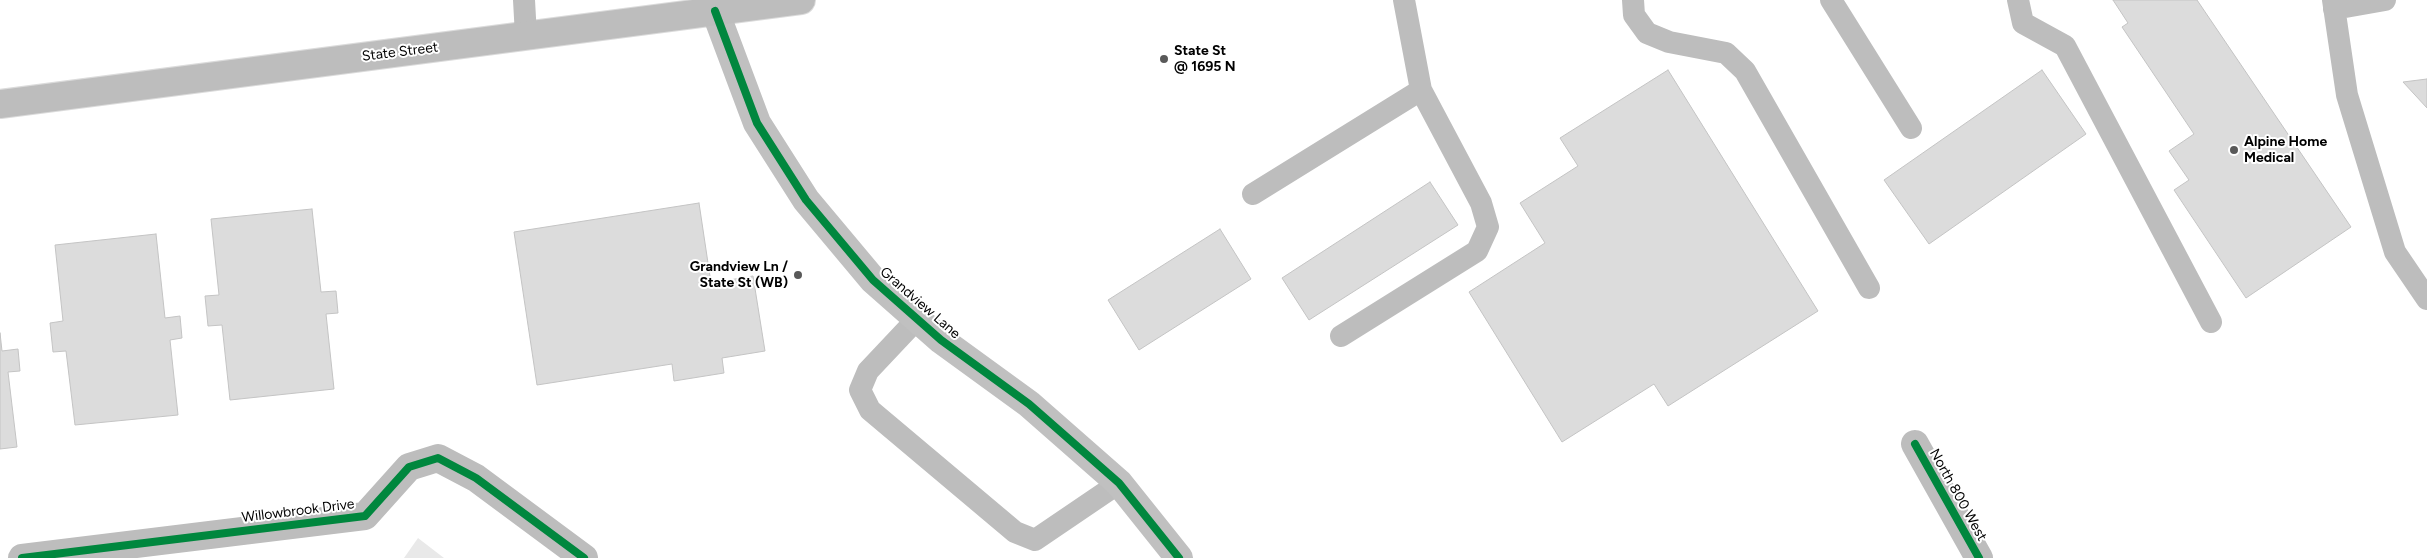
<!DOCTYPE html>
<style>
body{margin:0}
canvas{display:block;background:#fff}
</style>
<canvas width="2427" height="558"></canvas>
<script>
const ctx = document.querySelector('canvas').getContext('2d');
ctx.lineJoin = 'round';
function fillPath(path, color) { ctx.fillStyle = color; ctx.fill(path, 'evenodd'); }
const toPath = rows => new Path2D(rows.map(r => 'M' + r).join(''));
function trace(path, color, width, dash) { ctx.strokeStyle = color; ctx.lineWidth = width; ctx.lineCap = dash ? 'butt' : 'round'; ctx.setLineDash(dash || []); ctx.stroke(path); }
function write(font, color, halo, rows, align = 'center') {
  ctx.font = font + ' Figtree,sans-serif'; ctx.lineWidth = 4; ctx.setLineDash([]); ctx.textBaseline = 'middle'; ctx.strokeStyle = halo; ctx.fillStyle = color; for (const [text, x, y, turn = 0] of rows) {
    ctx.save(); ctx.translate(x, y); ctx.rotate((+turn || 0) * Math.PI / 180); ctx.textAlign = isNaN(turn) ? turn : align; if (halo) ctx.strokeText(text, 0, 0); ctx.fillText(text, 0, 0); ctx.restore();
  }
}
const green = toPath([
 [418,538,444,558,404,558]
]);
const building = toPath([
 [2113,0,2197,0,2351,227,2246,298,2174,190,2189,180,2169,151,2194,134,2122,27,2128,23,2113,0],
 [1668,70,1818,311,1668,406,1654,384,1562,442,1469,292,1545,243,1520,203,1578,166,1560,138,1668,70],
 [2042,70,2086,134,1929,244,1884,180,2042,70],
 [2427,79,2427,108,2403,82,2427,79],
 [1430,182,1458,225,1309,320,1282,278,1430,182],
 [699,203,711,283,753,276,765,351,722,358,724,373,674,381,672,364,537,385,514,232,699,203],
 [312,209,321,292,336,291,338,313,326,314,334,389,230,400,222,325,208,326,205,296,219,295,211,219,312,209],
 [1220,229,1251,279,1139,350,1108,300,1220,229],
 [156,234,165,318,180,316,182,338,170,340,178,415,75,425,66,351,53,352,50,323,63,321,55,245,156,234],
 [0,333,2,351,18,349,20,371,8,372,17,447,0,449,0,333]
]);
const lane = toPath([
 [524,0,526,36],
 [1633,0,1634,15,1647,33,1669,42,1726,53,1745,71,1869,288],
 [1831,0,1911,128],
 [2018,0,2023,23,2065,46,2211,322],
 [2333,0,2347,95,2395,252,2427,299],
 [2334,9,2385,0],
 [1253,194,1421,90,1404,0],
 [917,319,868,371,860,390,870,410,1015,532,1035,540,1119,483],
 [1341,336,1477,251,1488,227,1481,203,1421,90]
]);
const street = toPath([
 [1915,444,1979,558],
 [22,558,365,516,409,467,438,458,476,478,584,558]
]);
const secondary = toPath([
 [711,0,757,123,806,200,873,280,941,340,1029,404,1119,483,1179,558]
]);
const primary = toPath([
 [0,104,801,0]
]);
const cycleway = toPath([
 [715,11,757,123,806,200,873,280,941,340,1029,404,1119,483,1179,558],
 [1915,444,1979,558],
 [22,558,365,516,409,467,438,458,476,478,584,558]
]);
const markers = [
 [1164,59,5,"#595959"],
 [2234,150,5,"#595959"],
 [798,275,5,"#595959"]
];
const poiNames = [
 ["State St",1174,51],
 ["@ 1695 N",1174,67],
 ["Alpine Home",2244,142],
 ["Medical",2244,158],
 ["Grandview Ln /",788,267,"right"],
 ["State St (WB)",788,283,"right"]
];
const streetNames = [
 ["State Street",400,52,-7],
 ["Grandview Lane",920,303,41],
 ["North 800 West",1958,495,61],
 ["Willowbrook Drive",298,511,-7]
];
fillPath(green, '#e9e9e9');
fillPath(building, '#dcdcdc');
trace(building, '#c4c4c4', 1);
trace(primary, '#dbdbdb', 30);
trace(lane, '#bdbdbd', 22);
trace(street, '#bdbdbd', 28);
trace(secondary, '#c0c0c0', 28);
trace(primary, '#bdbdbd', 28);
trace(cycleway, '#00873e', 8);
for (const [x, y, r, color] of markers) { const dot = new Path2D(); dot.arc(x, y, r, 0, 2 * Math.PI); ctx.fillStyle = color; ctx.fill(dot); trace(dot, '#fff', 2); }
write('bold 14px', '#000', '#fff', poiNames, 'left');
write('14px', '#000', '#fff', streetNames);
</script>
